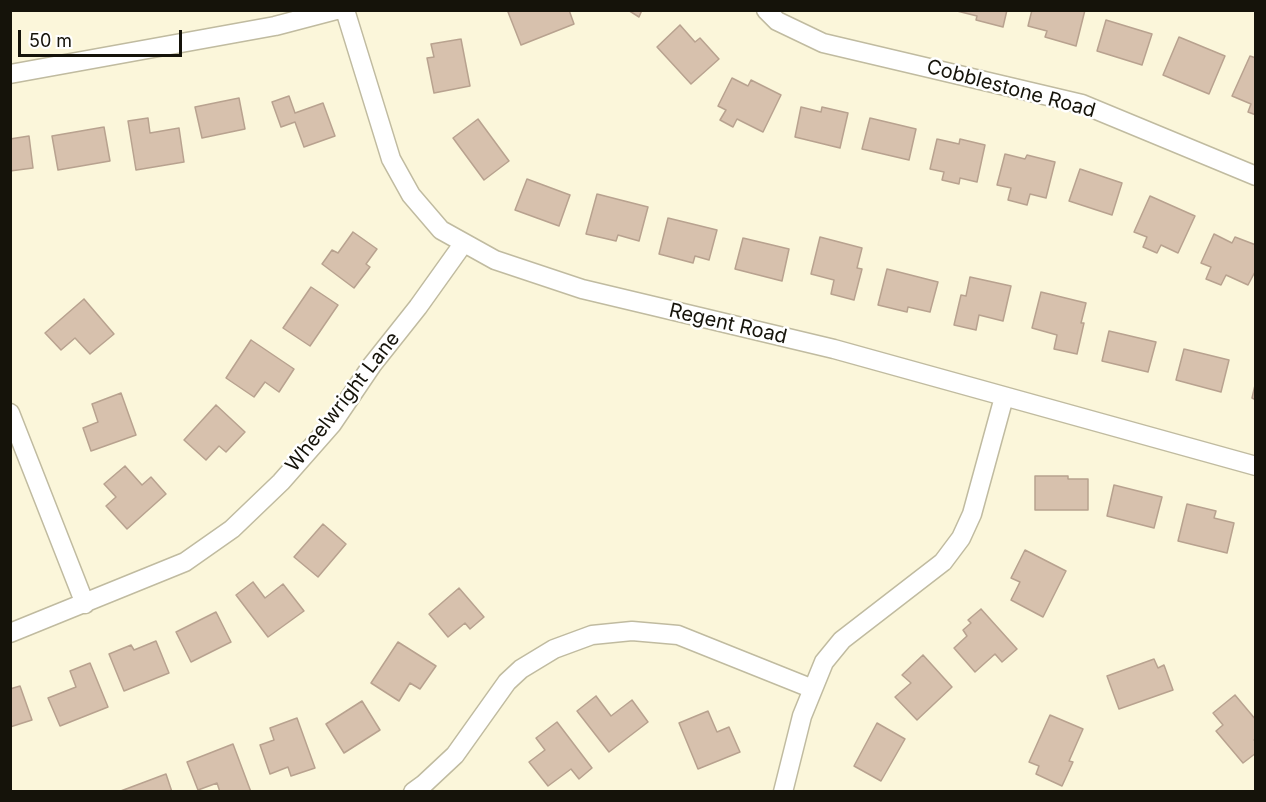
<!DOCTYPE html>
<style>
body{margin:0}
#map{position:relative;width:1266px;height:802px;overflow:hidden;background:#fbf6da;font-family:Inter,sans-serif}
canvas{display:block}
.frame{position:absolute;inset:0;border:12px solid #15130a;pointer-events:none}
.scale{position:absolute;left:18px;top:30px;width:164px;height:27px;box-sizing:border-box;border:3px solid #15130a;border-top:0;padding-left:8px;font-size:18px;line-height:21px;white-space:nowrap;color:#15130a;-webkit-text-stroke:4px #fff;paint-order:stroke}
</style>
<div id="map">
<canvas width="1266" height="802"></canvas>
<div class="frame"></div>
<div class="scale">50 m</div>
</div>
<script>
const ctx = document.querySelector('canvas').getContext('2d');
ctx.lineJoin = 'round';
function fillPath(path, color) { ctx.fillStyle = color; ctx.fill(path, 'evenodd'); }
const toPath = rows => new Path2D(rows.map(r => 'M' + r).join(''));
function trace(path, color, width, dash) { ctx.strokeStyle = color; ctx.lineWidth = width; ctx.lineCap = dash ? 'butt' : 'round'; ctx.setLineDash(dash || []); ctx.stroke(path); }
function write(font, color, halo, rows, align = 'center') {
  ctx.font = font + ' Inter,sans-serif'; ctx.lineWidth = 5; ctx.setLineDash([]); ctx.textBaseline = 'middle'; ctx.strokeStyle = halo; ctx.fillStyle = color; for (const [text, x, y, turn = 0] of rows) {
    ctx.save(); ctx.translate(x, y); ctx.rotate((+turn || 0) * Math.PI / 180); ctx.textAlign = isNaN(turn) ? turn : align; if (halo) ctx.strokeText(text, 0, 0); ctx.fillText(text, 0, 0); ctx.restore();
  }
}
const building = toPath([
 [512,10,569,10,574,24,521,45,508,12,512,10],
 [628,10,642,10,639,17,628,10],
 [1007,10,1003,27,976,20,977,16,957,11,1007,10],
 [1032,10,1085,10,1076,46,1045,37,1047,31,1028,26,1032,10],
 [1106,20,1152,34,1142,65,1097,51,1106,20],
 [680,25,695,42,700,38,719,59,691,84,657,47,680,25],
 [1179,37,1225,56,1209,94,1163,75,1179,37],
 [461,39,470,86,434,93,427,58,434,57,431,44,461,39],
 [1250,56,1256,58,1256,115,1248,112,1251,104,1232,96,1250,56],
 [732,78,748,86,751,80,781,95,763,132,737,119,733,127,720,120,726,110,718,106,732,78],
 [289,96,295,113,323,103,335,136,304,147,295,122,281,127,272,102,289,96],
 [239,98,245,129,202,138,195,107,239,98],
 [801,107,821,112,822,107,848,113,840,148,795,137,801,107],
 [148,118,150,133,179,128,184,162,136,170,128,121,148,118],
 [870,118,916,129,909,160,862,149,870,118],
 [478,119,509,161,484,180,453,138,478,119],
 [104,127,110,161,58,170,52,136,104,127],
 [29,136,33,168,10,171,10,139,29,136],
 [937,139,959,144,960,139,985,145,977,182,960,178,959,184,942,180,944,172,930,169,937,139],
 [1005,154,1025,159,1027,155,1055,162,1046,198,1030,194,1027,205,1008,200,1011,188,997,185,1005,154],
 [1080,169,1122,183,1112,215,1069,201,1080,169],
 [527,179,570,195,559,226,515,210,527,179],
 [597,194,648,207,639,241,618,235,616,241,586,234,597,194],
 [1150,196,1195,216,1178,253,1161,245,1157,253,1143,247,1147,237,1134,232,1150,196],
 [668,218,717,230,709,260,695,256,693,263,659,254,668,218],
 [353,232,377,249,366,264,370,267,354,288,322,264,332,250,338,253,353,232],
 [1214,234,1232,243,1235,237,1256,245,1256,270,1248,285,1226,275,1221,285,1206,279,1211,267,1201,263,1214,234],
 [820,237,862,248,857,268,862,269,854,300,831,294,834,280,811,274,820,237],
 [743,238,789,249,782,281,735,269,743,238],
 [887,269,938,282,930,312,908,307,907,312,878,305,887,269],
 [970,277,1011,286,1003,321,979,315,976,330,954,325,961,295,966,296,970,277],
 [311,287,338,305,310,346,283,328,311,287],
 [1041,292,1086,303,1081,323,1084,323,1077,354,1054,349,1057,335,1032,328,1041,292],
 [84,299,114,334,90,354,75,338,61,350,45,333,84,299],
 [1109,331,1156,342,1148,372,1102,361,1109,331],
 [251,340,294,369,279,392,265,382,254,397,226,378,251,340],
 [1184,349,1229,360,1221,392,1176,380,1184,349],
 [1256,381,1256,400,1252,398,1256,381],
 [121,393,136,435,91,451,83,428,98,422,92,404,121,393],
 [216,405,245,432,226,452,219,446,206,460,184,440,216,405],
 [125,466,142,485,151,477,166,494,127,529,106,506,116,497,104,484,125,466],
 [1035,476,1068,476,1068,479,1088,479,1088,510,1035,510,1035,476],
 [1114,485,1162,497,1154,528,1107,516,1114,485],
 [1187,504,1216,511,1214,518,1234,523,1227,553,1178,541,1187,504],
 [323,524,346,544,318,577,294,557,323,524],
 [1025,550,1066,571,1043,617,1011,600,1020,582,1011,578,1025,550],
 [253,582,265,598,283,584,304,611,268,637,236,595,253,582],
 [459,588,484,617,470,629,465,623,448,637,429,614,459,588],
 [981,609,1017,649,1002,662,995,654,975,672,954,648,967,636,963,630,971,623,968,620,981,609],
 [216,612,231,642,191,662,176,632,216,612],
 [156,641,169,673,124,691,109,654,131,645,134,650,156,641],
 [398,642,436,666,420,689,410,683,399,701,371,683,398,642],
 [923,655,952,687,917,720,895,697,911,683,902,675,923,655],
 [1154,659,1158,668,1164,665,1173,690,1119,709,1107,676,1154,659],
 [90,663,108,707,60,726,48,698,76,687,70,671,90,663],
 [20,686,32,720,10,727,10,689,20,686],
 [1235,695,1256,720,1256,739,1254,740,1256,742,1256,753,1243,763,1216,731,1223,725,1213,713,1235,695],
 [596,696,611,716,632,700,648,722,609,752,577,711,596,696],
 [362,701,380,730,344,753,326,724,362,701],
 [708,711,717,732,729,727,740,752,698,769,679,723,708,711],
 [1050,715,1083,729,1069,761,1073,762,1062,786,1036,774,1039,766,1029,762,1050,715],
 [297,718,315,768,291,776,288,767,270,774,260,745,274,740,270,728,297,718],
 [557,722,592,768,579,779,571,769,548,786,529,762,545,750,536,738,557,722],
 [877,723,905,739,881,781,854,766,877,723],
 [233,744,251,792,220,792,217,783,198,790,187,762,233,744],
 [166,774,172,792,118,792,166,774]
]);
const minor = toPath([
 [345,10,391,159,411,195,441,230,495,260,582,289,834,349,1256,466],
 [766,10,777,21,823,43,1082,104,1256,176],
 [10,74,275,26,336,10],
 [10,413,85,604],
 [10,633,185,562,232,529,281,482,332,424,372,365,418,307,463,244],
 [413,792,424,784,455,755,507,682,521,669,554,649,592,635,632,631,678,635,813,689],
 [783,792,802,716,824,662,842,640,943,562,961,538,972,514,1004,397]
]);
const streetNames = [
 ["Cobblestone Road",1011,89,15],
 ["Regent Road",728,324,13],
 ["Wheelwright Lane",343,402,-52]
];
fillPath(building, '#d7c1ad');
trace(building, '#b8a28f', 1.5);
trace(minor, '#c0bba0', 21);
trace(minor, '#fff', 18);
write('20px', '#15130a', '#fff', streetNames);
</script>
